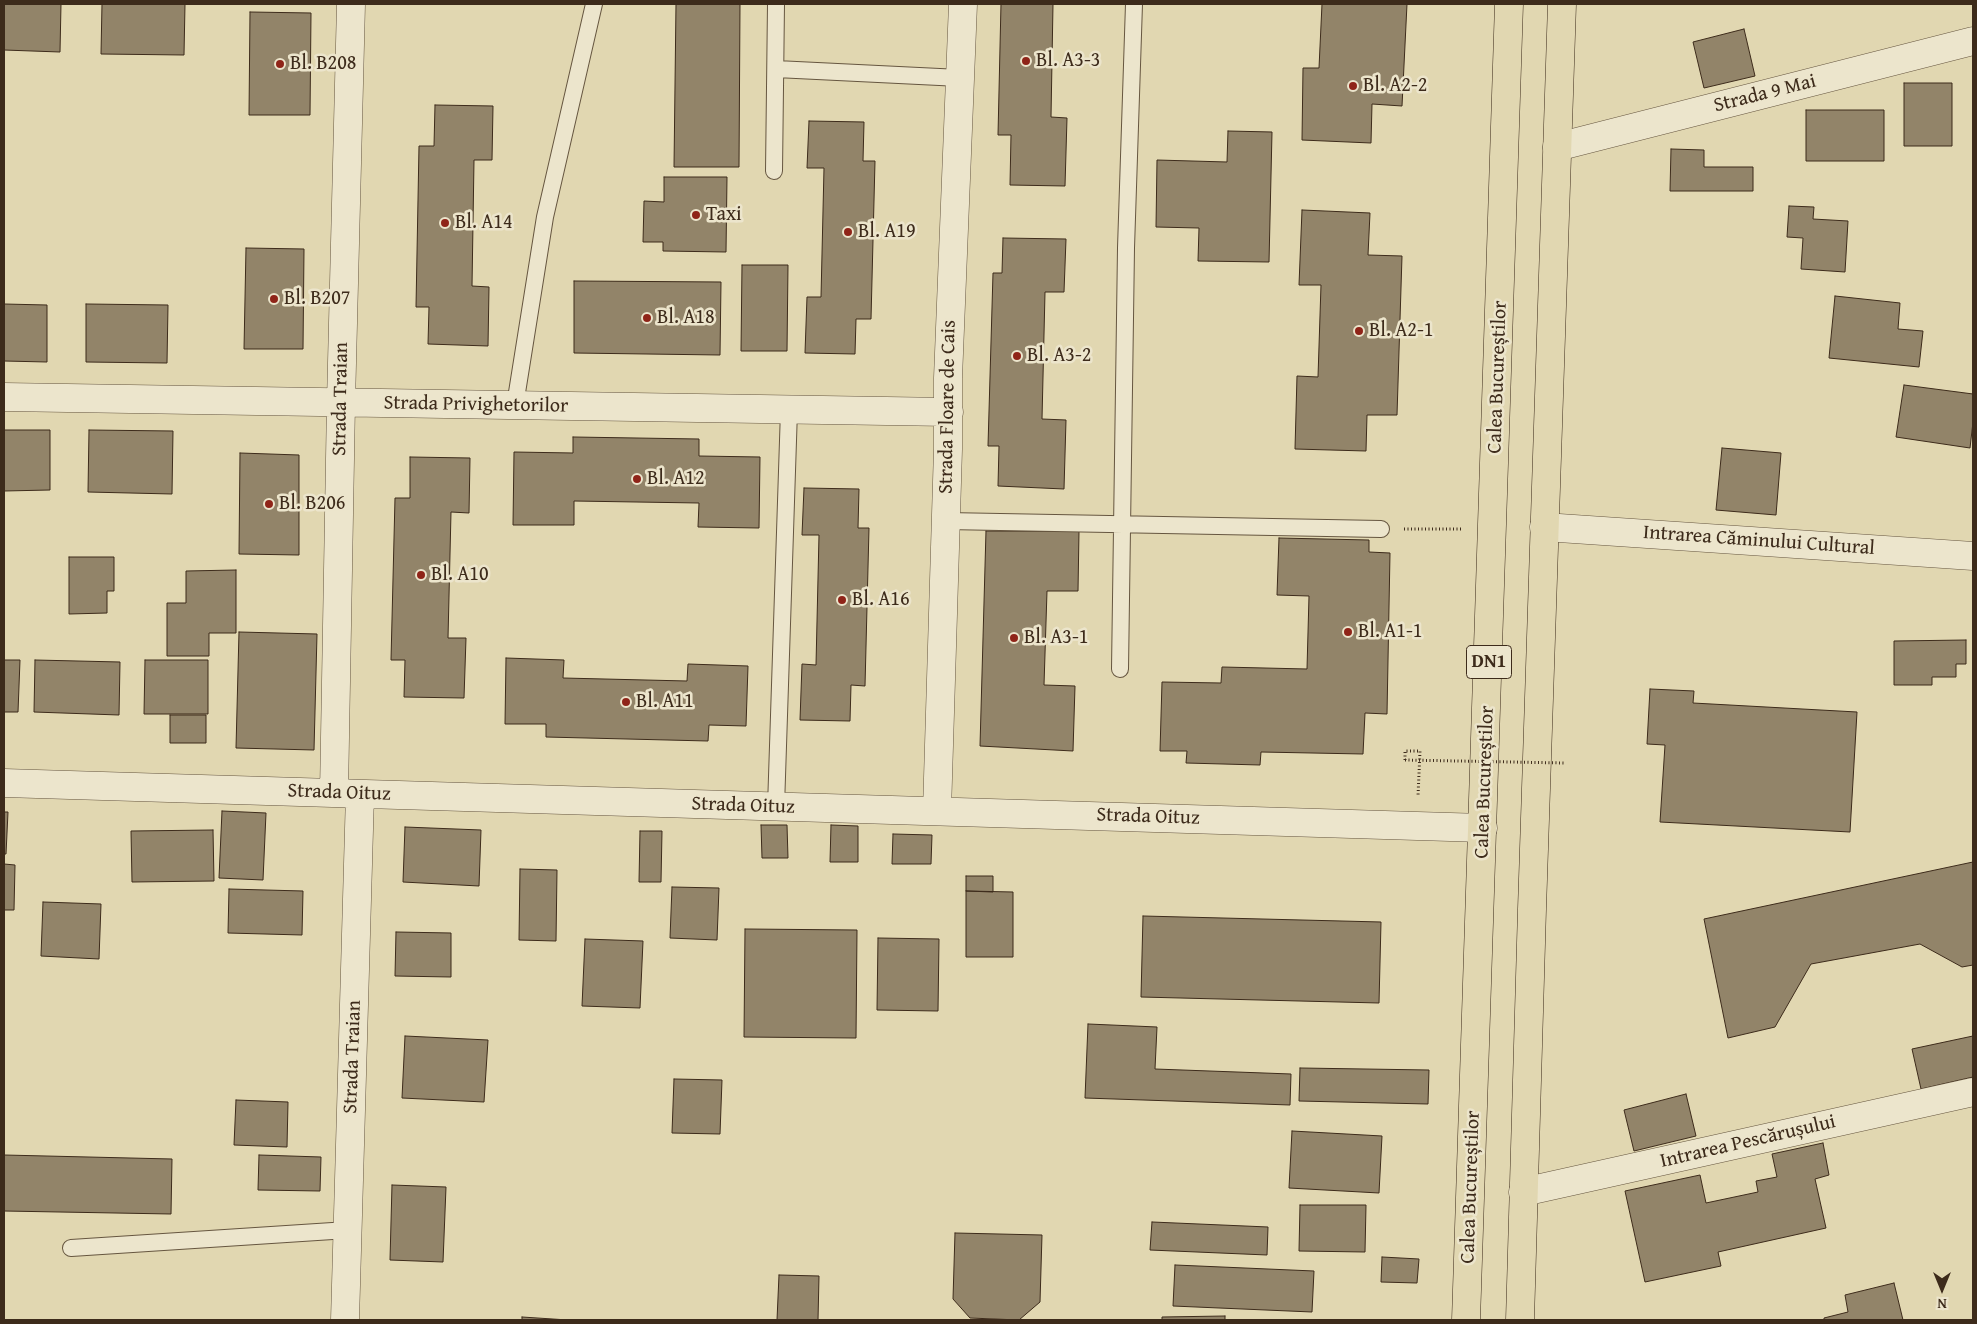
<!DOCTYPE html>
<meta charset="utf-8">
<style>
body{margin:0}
#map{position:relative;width:1977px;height:1324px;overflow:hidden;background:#e1d7b1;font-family:"Gentium Book Plus",serif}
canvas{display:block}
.frame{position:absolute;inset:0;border:5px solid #3d2b1b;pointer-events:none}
.north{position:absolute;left:1917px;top:1264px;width:50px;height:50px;-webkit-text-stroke:4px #ece5cc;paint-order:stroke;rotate:180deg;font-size:14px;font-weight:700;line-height:20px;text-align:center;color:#3d2b1b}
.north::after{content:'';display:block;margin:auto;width:18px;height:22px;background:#3d2b1b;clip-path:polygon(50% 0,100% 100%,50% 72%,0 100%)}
</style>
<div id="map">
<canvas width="1977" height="1324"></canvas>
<div class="frame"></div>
<div class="north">N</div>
</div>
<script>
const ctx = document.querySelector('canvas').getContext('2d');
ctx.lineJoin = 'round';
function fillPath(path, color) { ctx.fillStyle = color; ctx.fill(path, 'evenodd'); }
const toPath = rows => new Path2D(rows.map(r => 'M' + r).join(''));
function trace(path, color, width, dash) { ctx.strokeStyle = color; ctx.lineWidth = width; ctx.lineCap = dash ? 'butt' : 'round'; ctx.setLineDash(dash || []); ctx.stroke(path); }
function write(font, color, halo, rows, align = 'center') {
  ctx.font = font + ' "Gentium Book Plus",serif'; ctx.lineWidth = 5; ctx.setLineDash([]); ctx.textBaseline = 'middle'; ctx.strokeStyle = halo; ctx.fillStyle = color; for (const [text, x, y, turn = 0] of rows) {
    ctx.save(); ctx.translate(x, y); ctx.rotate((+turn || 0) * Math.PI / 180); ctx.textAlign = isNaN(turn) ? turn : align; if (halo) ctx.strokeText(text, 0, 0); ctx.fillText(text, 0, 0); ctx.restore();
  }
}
const building = toPath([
 [4,4,61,4,60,52,4,50,4,4],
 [102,4,185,4,184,55,101,54,102,4],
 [676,4,740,4,739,167,674,167,676,4],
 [1001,4,1053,4,1051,117,1067,118,1065,186,1010,185,1011,135,998,135,1001,4],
 [1322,4,1407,4,1402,106,1372,104,1371,143,1302,140,1303,68,1319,68,1322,4],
 [250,12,311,13,310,115,249,115,250,12],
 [1744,29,1755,76,1704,88,1693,42,1744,29],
 [1904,83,1952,83,1952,146,1904,146,1904,83],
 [435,105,493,106,492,160,474,160,472,286,489,287,488,346,428,344,429,307,416,307,419,146,434,146,435,105],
 [1806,110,1884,110,1884,161,1806,161,1806,110],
 [809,121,864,122,863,161,875,161,871,319,856,319,855,354,805,353,807,297,821,297,824,168,807,168,809,121],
 [1228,131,1272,132,1269,262,1198,261,1199,228,1156,227,1157,160,1227,162,1228,131],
 [1671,149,1704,150,1704,167,1753,167,1753,191,1670,191,1671,149],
 [664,177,727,177,726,252,663,251,663,242,643,242,644,201,664,202,664,177],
 [1789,206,1814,207,1813,219,1848,221,1845,272,1801,269,1803,238,1787,237,1789,206],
 [1302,210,1370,213,1368,255,1402,256,1397,415,1367,415,1366,451,1295,449,1297,376,1318,377,1321,285,1299,285,1302,210],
 [1003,238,1066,239,1064,292,1045,292,1042,419,1066,420,1064,489,998,486,999,446,988,446,993,273,1002,273,1003,238],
 [246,248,304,249,303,349,244,349,246,248],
 [742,265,788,265,787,351,741,351,742,265],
 [574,281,721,282,720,355,574,353,574,281],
 [1835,296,1900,303,1898,329,1923,331,1919,367,1829,358,1835,296],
 [4,304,47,305,47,362,4,361,4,304],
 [86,304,168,305,167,363,86,362,86,304],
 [1904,385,1973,394,1973,422,1970,448,1896,437,1904,385],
 [4,430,50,430,50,490,4,491,4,430],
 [89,430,173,431,172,494,88,492,89,430],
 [573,437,699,439,699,456,760,457,759,528,698,527,699,503,574,501,574,525,513,525,514,452,573,453,573,437],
 [1722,448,1781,453,1776,515,1716,510,1722,448],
 [240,453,299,455,299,555,239,554,240,453],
 [410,457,470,458,469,513,451,512,448,638,466,638,464,698,404,697,405,660,391,660,395,498,410,498,410,457],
 [804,488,859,489,858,528,869,528,865,686,851,685,850,721,800,720,802,664,816,665,819,535,802,535,804,488],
 [986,531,1079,531,1078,591,1047,591,1044,685,1075,686,1073,751,980,746,986,531],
 [1279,538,1369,540,1369,552,1390,553,1387,714,1365,713,1363,754,1261,752,1260,765,1186,763,1187,751,1160,751,1162,682,1221,683,1222,667,1307,669,1309,596,1277,595,1279,538],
 [69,557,114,557,114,591,107,591,107,613,69,614,69,557],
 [236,570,236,633,209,633,209,656,167,656,167,603,186,603,186,571,236,570],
 [239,632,317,634,314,750,236,748,239,632],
 [1966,640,1966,664,1956,664,1956,677,1932,677,1932,685,1894,685,1894,641,1966,640],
 [506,658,564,660,563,678,687,681,688,664,748,666,746,726,709,725,708,741,546,737,546,724,505,724,506,658],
 [4,660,20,660,18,712,4,712,4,660],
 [35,660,120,662,119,715,34,712,35,660],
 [145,660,208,660,208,714,144,714,145,660],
 [1650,689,1694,691,1693,703,1857,712,1850,832,1660,822,1665,745,1647,744,1650,689],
 [170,715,206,715,206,743,170,743,170,715],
 [222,811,266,813,263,880,219,878,222,811],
 [4,812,8,812,6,854,4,854,4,812],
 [761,825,787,825,788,858,762,858,761,825],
 [831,825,858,826,858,862,830,862,831,825],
 [405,827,481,830,479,886,403,882,405,827],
 [213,830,214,881,132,882,131,831,213,830],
 [640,831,662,831,661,882,639,882,640,831],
 [893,834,932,835,931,864,892,864,893,834],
 [1973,862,1973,965,1962,967,1920,944,1811,964,1775,1027,1728,1038,1704,919,1973,862],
 [4,864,15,865,14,910,4,910,4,864],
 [520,869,557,870,556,941,519,940,520,869],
 [966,876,993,876,993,892,966,891,966,876],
 [672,887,719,888,717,940,670,938,672,887],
 [229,889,303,891,302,935,228,933,229,889],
 [966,891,1013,892,1013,957,966,957,966,891],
 [43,902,101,904,99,959,41,956,43,902],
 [1143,916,1381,922,1379,1003,1141,997,1143,916],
 [745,929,857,930,856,1038,744,1037,745,929],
 [396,932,451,933,451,977,395,976,396,932],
 [878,938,939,939,938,1011,877,1010,878,938],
 [585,939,643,941,640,1008,582,1006,585,939],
 [1088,1024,1157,1027,1155,1069,1291,1074,1290,1105,1085,1098,1088,1024],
 [405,1036,488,1040,484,1102,402,1098,405,1036],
 [1973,1036,1973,1077,1921,1089,1912,1049,1973,1036],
 [1300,1068,1429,1070,1428,1104,1299,1101,1300,1068],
 [674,1079,722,1080,720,1134,672,1133,674,1079],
 [1686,1094,1696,1136,1634,1151,1624,1110,1686,1094],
 [236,1100,288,1102,287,1147,234,1145,236,1100],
 [1292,1131,1382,1136,1379,1193,1289,1188,1292,1131],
 [1823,1143,1829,1175,1815,1179,1826,1228,1718,1252,1721,1266,1645,1282,1625,1191,1700,1175,1706,1203,1758,1192,1756,1181,1777,1177,1772,1154,1823,1143],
 [4,1155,172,1159,171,1214,4,1211,4,1155],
 [259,1155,321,1157,320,1191,258,1190,259,1155],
 [392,1185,446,1187,443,1262,390,1260,392,1185],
 [1300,1205,1366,1205,1365,1252,1299,1251,1300,1205],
 [1152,1222,1268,1227,1267,1255,1150,1250,1152,1222],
 [955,1233,1042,1235,1040,1302,1019,1320,970,1318,953,1299,955,1233],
 [1382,1257,1419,1259,1417,1283,1381,1282,1382,1257],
 [1175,1265,1314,1271,1312,1312,1173,1306,1175,1265],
 [779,1275,819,1276,818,1320,777,1320,779,1275],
 [1894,1283,1903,1320,1824,1320,1824,1318,1848,1312,1845,1295,1894,1283],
 [1225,1316,1225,1320,1162,1320,1162,1317,1225,1316],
 [522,1317,568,1320,522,1320,522,1317]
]);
const path = toPath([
 [1404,529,1463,529],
 [1405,760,1405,751,1420,751,1418,796]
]);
const lane = toPath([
 [776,69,960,78],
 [774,171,776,4],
 [515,405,545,217,594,4],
 [946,521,1381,529],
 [1120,669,1126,248,1134,4],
 [776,807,789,410],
 [71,1248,348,1230]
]);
const street = toPath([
 [1557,147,1973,41],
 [4,397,949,412],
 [1544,527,1973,556],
 [4,783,1483,828],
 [334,793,341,403,351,4],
 [937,811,948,449,948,378,963,4],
 [1523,1192,1973,1092],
 [345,1320,360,794]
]);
const highway = toPath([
 [1466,1320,1509,4],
 [1520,1320,1532,909,1562,4]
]);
const pathBridge = toPath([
 [1405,760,1564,763]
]);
const markers = [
 [1026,61,5,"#8f2418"],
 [280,64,5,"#8f2418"],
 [1353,86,5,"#8f2418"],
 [696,215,5,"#8f2418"],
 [445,223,5,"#8f2418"],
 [848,232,5,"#8f2418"],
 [274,299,5,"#8f2418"],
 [647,318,5,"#8f2418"],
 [1359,331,5,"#8f2418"],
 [1017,356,5,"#8f2418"],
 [637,479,5,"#8f2418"],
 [269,504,5,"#8f2418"],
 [421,575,5,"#8f2418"],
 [842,600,5,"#8f2418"],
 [1348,632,5,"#8f2418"],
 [1014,638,5,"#8f2418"],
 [626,702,5,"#8f2418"]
];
const shields = [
 [1489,662,45]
];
const shieldNames = [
 ["DN1",1489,662]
];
const poiNames = [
 ["Bl. A3-3",1036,61],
 ["Bl. B208",290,64],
 ["Bl. A2-2",1363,86],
 ["Taxi",706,215],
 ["Bl. A14",455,223],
 ["Bl. A19",858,232],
 ["Bl. B207",284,299],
 ["Bl. A18",657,318],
 ["Bl. A2-1",1369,331],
 ["Bl. A3-2",1027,356],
 ["Bl. A12",647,479],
 ["Bl. B206",279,504],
 ["Bl. A10",431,575],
 ["Bl. A16",852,600],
 ["Bl. A1-1",1358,632],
 ["Bl. A3-1",1024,638],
 ["Bl. A11",636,702]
];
const streetNames = [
 ["Strada 9 Mai",1765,94,-14],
 ["Calea Bucureștilor",1498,377,-88],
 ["Strada Traian",341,399,-89],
 ["Strada Privighetorilor",476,405,1],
 ["Strada Floare de Cais",948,407,-89],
 ["Intrarea Căminului Cultural",1759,541,4],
 ["Calea Bucureștilor",1485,782,-88],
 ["Strada Oituz",339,793,2],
 ["Strada Oituz",743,806,2],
 ["Strada Oituz",1148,817,2],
 ["Strada Traian",353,1057,-88],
 ["Intrarea Pescărușului",1748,1142,-13],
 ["Calea Bucureștilor",1471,1187,-88]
];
fillPath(building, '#928469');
trace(building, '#3d2b1b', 1);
trace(lane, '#665640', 18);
trace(street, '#665640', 29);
trace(highway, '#3d2b1b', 29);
trace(path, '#3d2b1b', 3, [1, 2.5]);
trace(lane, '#ece5cc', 16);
trace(street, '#ece5cc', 28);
trace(highway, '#e1d7b1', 28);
trace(pathBridge, '#3d2b1b', 3, [1, 2.5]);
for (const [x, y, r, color] of markers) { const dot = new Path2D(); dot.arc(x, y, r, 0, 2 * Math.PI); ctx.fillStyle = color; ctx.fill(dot); trace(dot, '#ece5cc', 2); }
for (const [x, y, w] of shields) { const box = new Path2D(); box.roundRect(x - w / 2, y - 16.5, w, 33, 4); ctx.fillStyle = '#ece5cc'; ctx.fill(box); trace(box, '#3d2b1b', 1); }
write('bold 19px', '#3d2b1b', null, shieldNames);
write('20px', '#3d2b1b', '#ece5cc', poiNames, 'left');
write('20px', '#3d2b1b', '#ece5cc', streetNames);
</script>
